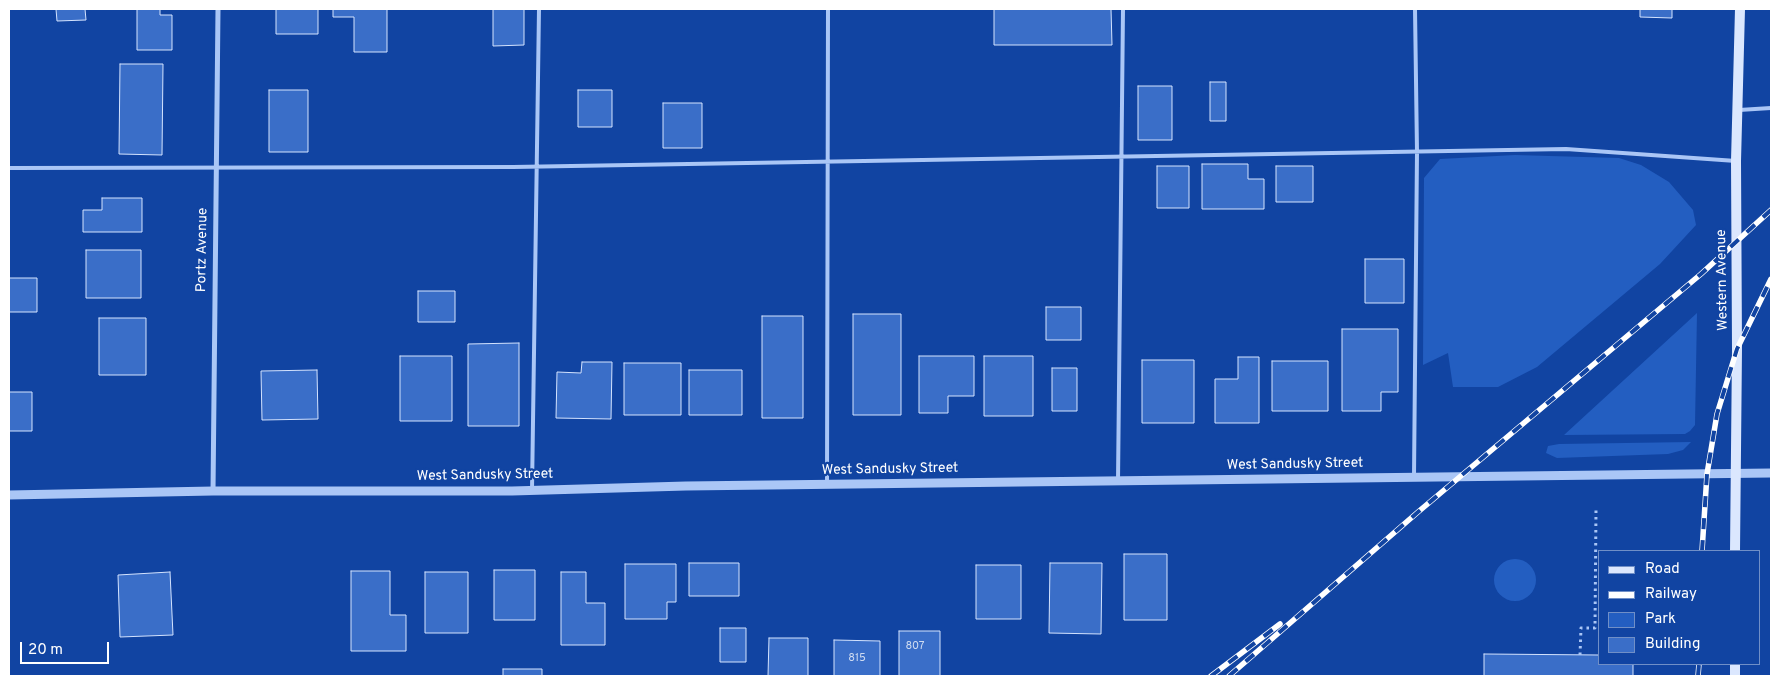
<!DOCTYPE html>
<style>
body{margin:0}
#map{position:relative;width:1780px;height:685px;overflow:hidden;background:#1144a2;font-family:Overpass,sans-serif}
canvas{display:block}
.frame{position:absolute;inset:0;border:10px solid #fff;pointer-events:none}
.legend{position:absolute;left:1598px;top:550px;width:162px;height:115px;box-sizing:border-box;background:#1144a2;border:1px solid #708fc7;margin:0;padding:6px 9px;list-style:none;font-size:15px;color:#fff}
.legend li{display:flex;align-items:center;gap:10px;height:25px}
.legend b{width:25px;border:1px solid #708fc7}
.scale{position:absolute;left:20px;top:642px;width:89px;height:22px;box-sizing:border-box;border:2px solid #fff;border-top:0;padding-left:6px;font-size:15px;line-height:18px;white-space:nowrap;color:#fff;-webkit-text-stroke:4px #1144a2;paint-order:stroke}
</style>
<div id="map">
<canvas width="1780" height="685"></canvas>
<div class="frame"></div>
<ul class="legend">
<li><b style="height:6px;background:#dbe7fe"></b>Road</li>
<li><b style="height:6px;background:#fff"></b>Railway</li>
<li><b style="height:14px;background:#235ec1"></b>Park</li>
<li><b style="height:14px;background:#3a6ec8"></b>Building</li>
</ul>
<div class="scale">20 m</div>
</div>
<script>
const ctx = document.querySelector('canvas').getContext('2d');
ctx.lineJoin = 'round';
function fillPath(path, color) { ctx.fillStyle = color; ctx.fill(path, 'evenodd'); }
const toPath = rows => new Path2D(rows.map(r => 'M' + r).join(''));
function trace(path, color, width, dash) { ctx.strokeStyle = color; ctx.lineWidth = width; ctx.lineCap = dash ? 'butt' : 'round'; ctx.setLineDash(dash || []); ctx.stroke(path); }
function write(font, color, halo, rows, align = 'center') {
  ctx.font = font + ' Overpass,sans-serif'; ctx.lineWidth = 4.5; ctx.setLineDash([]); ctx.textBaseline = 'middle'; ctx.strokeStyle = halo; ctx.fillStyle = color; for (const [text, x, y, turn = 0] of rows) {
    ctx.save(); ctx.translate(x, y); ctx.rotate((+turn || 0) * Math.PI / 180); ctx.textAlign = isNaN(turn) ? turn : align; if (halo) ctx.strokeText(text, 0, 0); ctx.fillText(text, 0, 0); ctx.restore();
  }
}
const green = toPath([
 [1515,155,1619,158,1641,165,1669,182,1693,210,1696,225,1660,264,1537,367,1498,387,1453,387,1448,353,1423,365,1424,178,1440,159],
 [1697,313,1695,425,1690,431,1685,434,1564,435],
 [1691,442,1683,450,1668,454,1557,458,1546,453,1548,446,1559,444],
 '1494 580a21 21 0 1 1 42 0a21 21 0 1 1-42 0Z'
]);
const building = toPath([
 [56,9,85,9,86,20,57,21,56,9],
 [137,9,160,9,160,15,172,15,172,50,137,50,137,9],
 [276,9,318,9,318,34,276,34,276,9],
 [333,9,387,9,387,52,354,52,354,17,333,17,333,9],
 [493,9,524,9,524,45,493,46,493,9],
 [994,9,1111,9,1112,45,994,45,994,9],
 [1640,9,1672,9,1672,18,1640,17,1640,9],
 [120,64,163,64,162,155,119,154,120,64],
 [1210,82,1226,82,1226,121,1210,121,1210,82],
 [1138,86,1172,86,1172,140,1138,140,1138,86],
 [269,90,308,90,308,152,269,152,269,90],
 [578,90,612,90,612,127,578,127,578,90],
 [663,103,702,103,702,148,663,148,663,103],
 [1202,164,1248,164,1248,179,1264,179,1264,209,1202,209,1202,164],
 [1157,166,1189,166,1189,208,1157,208,1157,166],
 [1276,166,1313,166,1313,202,1276,202,1276,166],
 [102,198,142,198,142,232,83,232,83,210,102,210,102,198],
 [86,250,141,250,141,298,86,298,86,250],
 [1365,259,1404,259,1404,303,1365,303,1365,259],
 [9,278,37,278,37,312,9,312,9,278],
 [418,291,455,291,455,322,418,322,418,291],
 [1046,307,1081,307,1081,340,1046,340,1046,307],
 [853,314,901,314,901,415,853,415,853,314],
 [762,316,803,316,803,418,762,418,762,316],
 [99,318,146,318,146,375,99,375,99,318],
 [1342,329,1398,329,1398,392,1381,392,1381,411,1342,411,1342,329],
 [519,343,519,426,468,426,468,344,519,343],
 [400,356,452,356,452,421,400,421,400,356],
 [919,356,974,356,974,396,948,396,948,413,919,413,919,356],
 [984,356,1033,356,1033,416,984,416,984,356],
 [1238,357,1259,357,1259,423,1215,423,1215,379,1238,379,1238,357],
 [1142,360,1194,360,1194,423,1142,423,1142,360],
 [1272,361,1328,361,1328,411,1272,411,1272,361],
 [582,362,612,362,611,419,556,418,557,372,581,373,582,362],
 [624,363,681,363,681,415,624,415,624,363],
 [1052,368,1077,368,1077,411,1052,411,1052,368],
 [317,370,318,419,262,420,261,371,317,370],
 [689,370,742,370,742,415,689,415,689,370],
 [9,392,32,392,32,431,9,431,9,392],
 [1124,554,1167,554,1167,620,1124,620,1124,554],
 [689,563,739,563,739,596,689,596,689,563],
 [1050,563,1102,563,1101,634,1049,633,1050,563],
 [625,564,676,564,676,602,667,602,667,619,625,619,625,564],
 [976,565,1021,565,1021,619,976,619,976,565],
 [494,570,535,570,535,620,494,620,494,570],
 [351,571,390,571,390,615,406,615,406,651,351,651,351,571],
 [170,572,173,635,120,637,118,575,170,572],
 [425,572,468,572,468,633,425,633,425,572],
 [561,572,586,572,586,603,605,603,605,645,561,645,561,572],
 [720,628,746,628,746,662,720,662,720,628],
 [899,631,940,631,940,676,899,676,899,631],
 [769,638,808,638,808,676,768,676,769,638],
 [834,640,880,641,880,676,834,676,834,640],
 [1484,654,1599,655,1599,664,1633,664,1633,676,1484,676,1484,654],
 [503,669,542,669,542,676,503,676,503,669]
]);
const path = toPath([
 [1580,655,1581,628,1595,628,1596,510]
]);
const service = toPath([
 [1739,110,1771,108],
 [9,168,513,167,1566,149,1736,161],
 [1414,476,1417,152,1415,9],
 [1118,481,1123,9],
 [827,484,828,9],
 [532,490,539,9]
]);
const minor = toPath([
 [213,491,218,9]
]);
const tertiary = toPath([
 [9,495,213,491,512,491,686,486,1771,473]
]);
const secondary = toPath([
 [1735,551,1737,349,1736,161,1740,9],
 [1735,676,1735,664]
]);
const rail = toPath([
 [1702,551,1707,474,1717,414,1737,349,1771,279],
 [1211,676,1280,624],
 [1229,676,1418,512,1701,274,1771,210],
 [1698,676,1699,664]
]);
const numberNames = [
 ["807",915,647],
 ["815",857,659]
];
const streetNames = [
 ["Portz Avenue",203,250,-89],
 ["Western Avenue",1723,280,-91],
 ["West Sandusky Street",1295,465,-1],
 ["West Sandusky Street",890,470,-1],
 ["West Sandusky Street",485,476,-1]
];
fillPath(green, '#235ec1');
fillPath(building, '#3a6ec8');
trace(building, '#d4e3fe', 1);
trace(path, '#aac6f6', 3, [2.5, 4]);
trace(service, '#aac6f6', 4);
trace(minor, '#aac6f6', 5);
trace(tertiary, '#aac6f6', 9);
trace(secondary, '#dbe7fe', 10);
trace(rail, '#fff', 5.5);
trace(rail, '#1144a2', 4, [11]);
write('11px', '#cedbf1', null, numberNames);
write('14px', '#fff', '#1144a2', streetNames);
</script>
